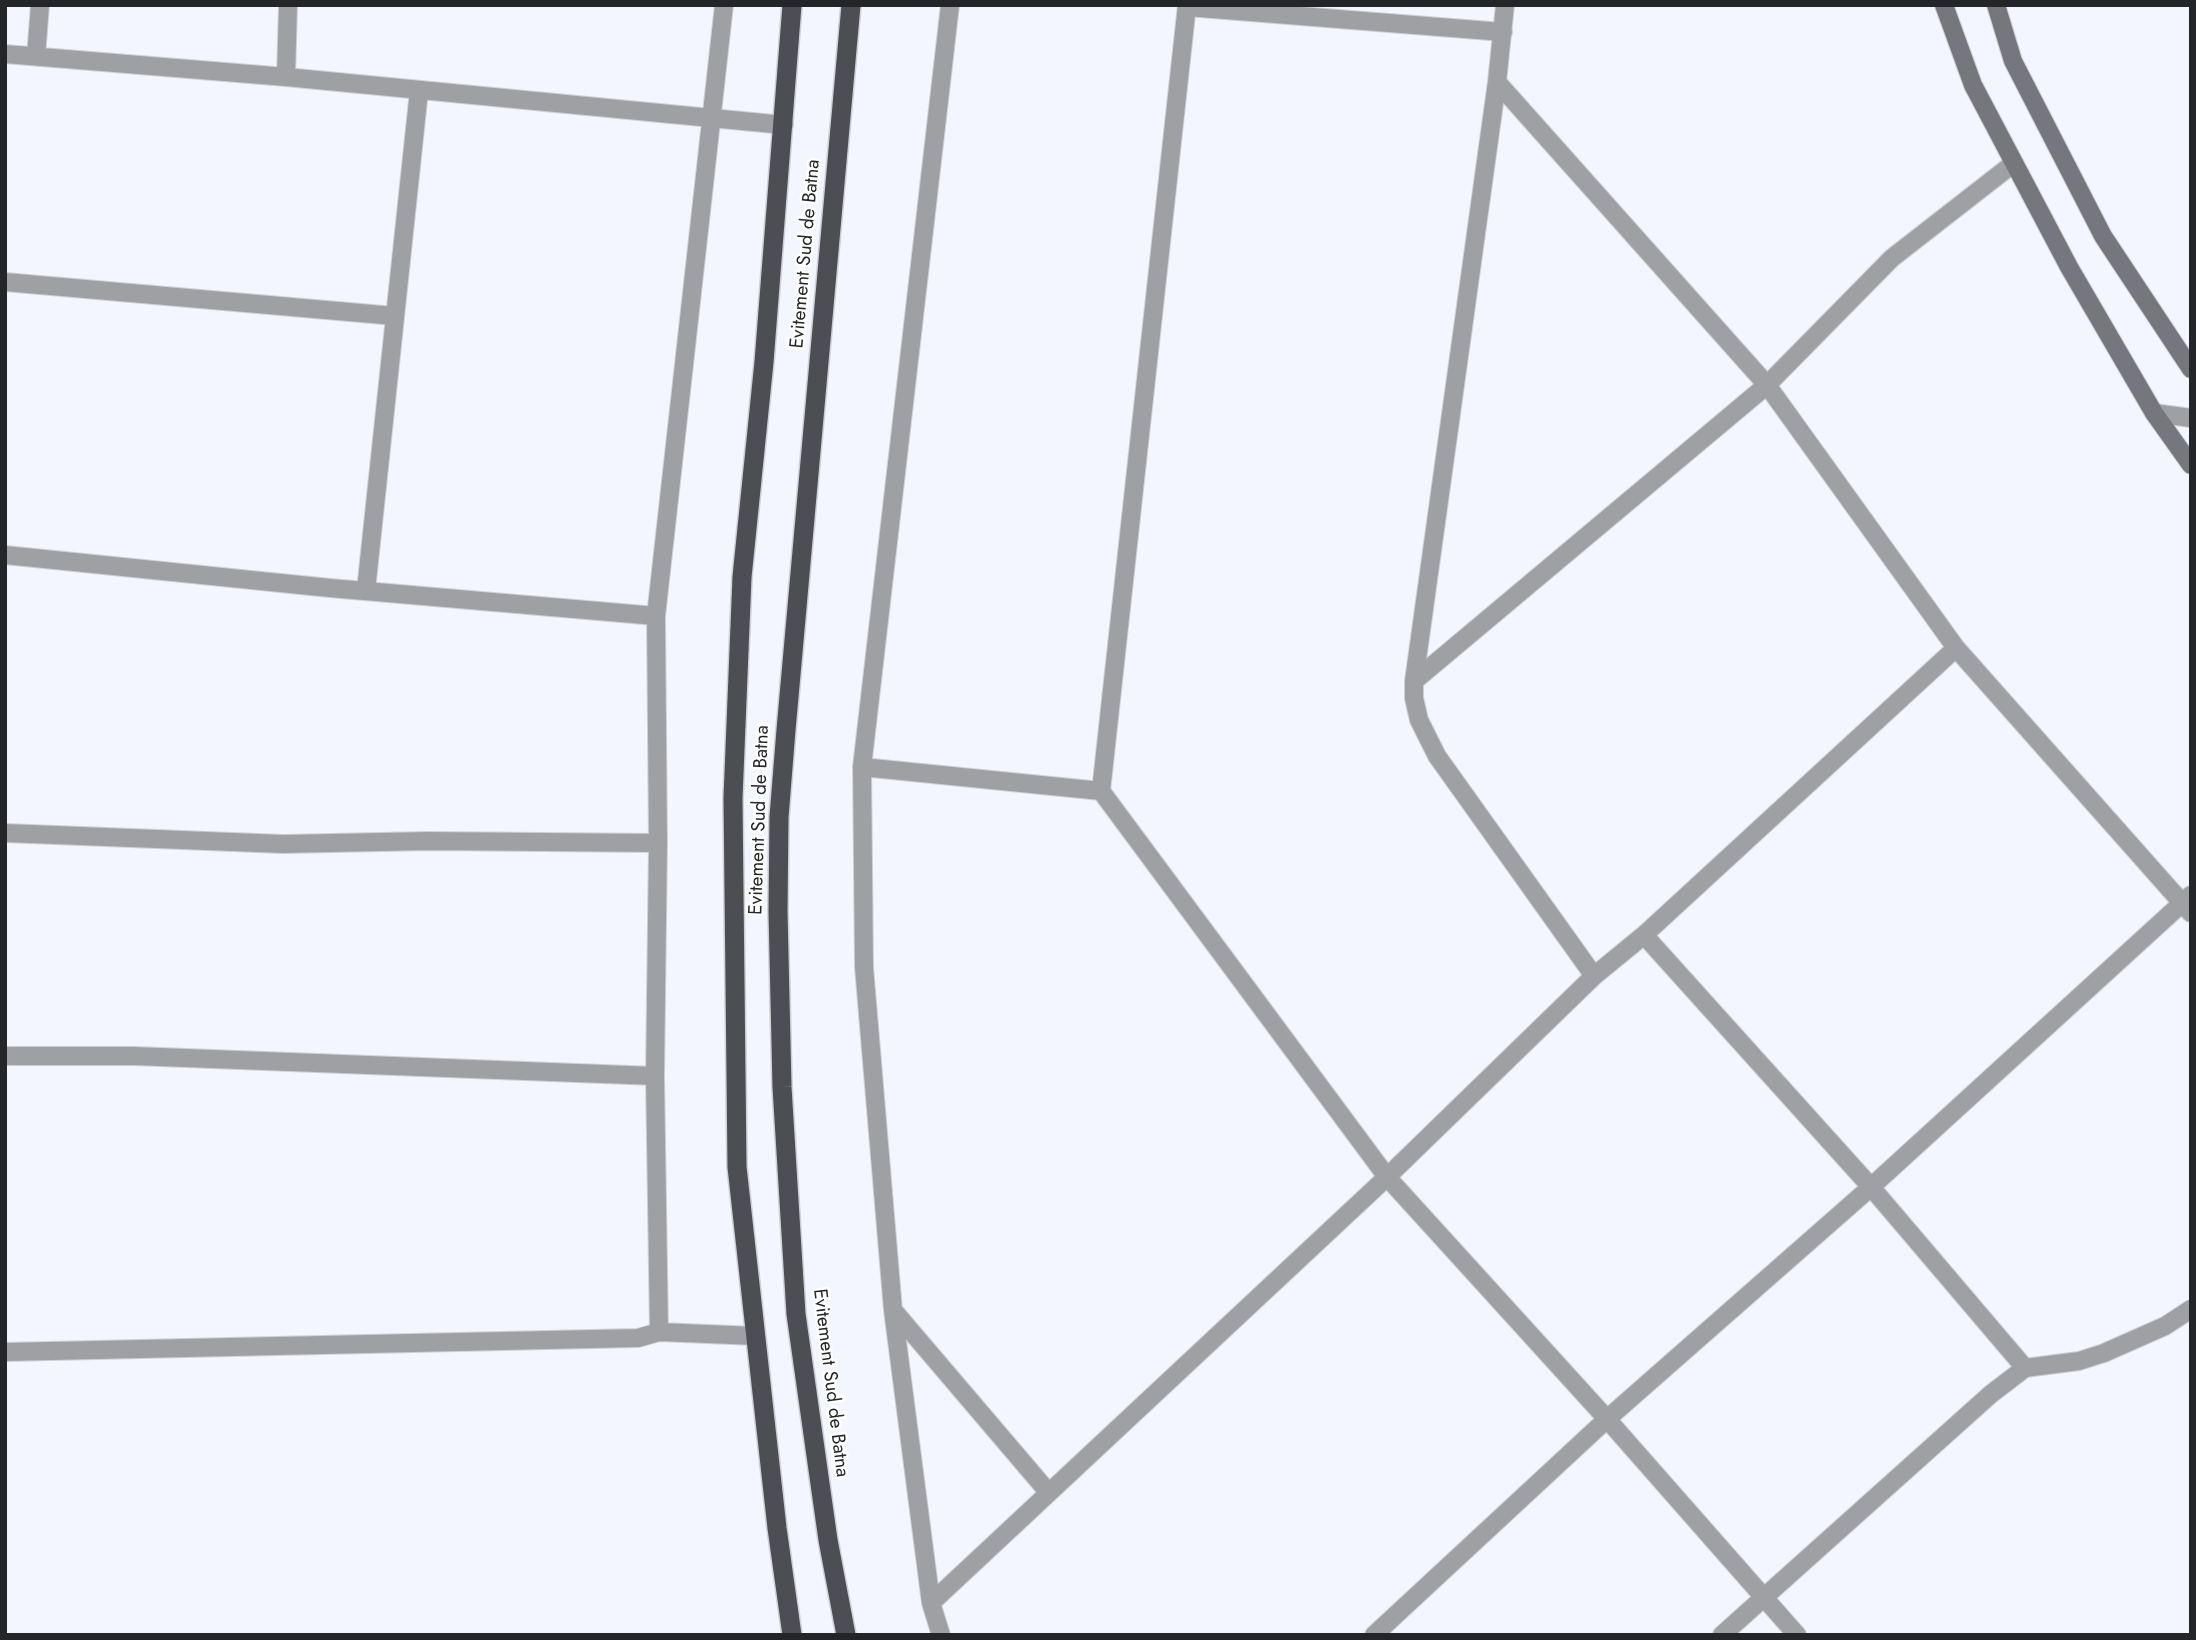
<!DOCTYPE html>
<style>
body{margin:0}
#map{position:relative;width:2196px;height:1640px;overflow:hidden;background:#f3f6fe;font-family:Jost,sans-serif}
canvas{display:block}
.frame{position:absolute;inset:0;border:7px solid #242528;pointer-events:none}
</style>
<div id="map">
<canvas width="2196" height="1640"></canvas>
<div class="frame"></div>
</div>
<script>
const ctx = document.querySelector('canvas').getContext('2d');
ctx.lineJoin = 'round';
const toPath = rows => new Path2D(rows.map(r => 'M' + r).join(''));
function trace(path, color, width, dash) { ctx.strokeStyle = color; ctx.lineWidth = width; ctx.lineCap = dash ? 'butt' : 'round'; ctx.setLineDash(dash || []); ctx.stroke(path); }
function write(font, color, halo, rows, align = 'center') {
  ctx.font = font + ' Jost,sans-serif'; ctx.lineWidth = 5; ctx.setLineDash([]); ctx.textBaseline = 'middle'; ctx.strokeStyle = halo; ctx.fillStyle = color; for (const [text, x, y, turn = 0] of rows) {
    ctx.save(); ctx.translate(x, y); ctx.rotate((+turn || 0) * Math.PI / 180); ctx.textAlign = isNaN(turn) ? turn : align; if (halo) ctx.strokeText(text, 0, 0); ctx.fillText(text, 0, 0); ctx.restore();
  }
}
const minor = toPath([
 [950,5,862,767,1101,791],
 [1187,5,1101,791,1387,1177,1607,1419,1797,1635],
 [1505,5,1497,82,1414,681,1414,698,1419,720,1437,756,1594,976],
 [1187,7,1503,32],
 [5,54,286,77,784,125],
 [36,56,40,5],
 [286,77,288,5],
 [1497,82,1767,385,1956,648,2191,913],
 [5,282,395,316],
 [2154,413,2191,418],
 [5,555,330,588,656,616],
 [366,590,419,91],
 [1414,681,1767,385,1892,258,2014,163],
 [862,767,864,967,893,1310,931,1603,941,1635],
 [5,833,283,844,429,841,658,843],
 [1644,935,1871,1187,2025,1368,1991,1394,1722,1635],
 [5,1056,134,1056,655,1076],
 [893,1310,1049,1493],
 [659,1332,756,1336],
 [5,1352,638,1338,659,1332,655,1076,658,843,656,616,724,5],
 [2025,1368,2079,1361,2104,1353,2165,1326,2191,1309],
 [931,1603,1387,1177,1594,976,1644,935,1956,648],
 [1374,1635,1607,1419,1871,1187,2191,895]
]);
const secondary = toPath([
 [1944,5,1973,85,2069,267,2154,413,2191,465],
 [1996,5,2013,61,2103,236,2191,369]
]);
const trunk = toPath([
 [792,1635,777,1528,737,1167,733,798,742,577,764,362,792,5],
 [846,1635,828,1540,796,1314,782,1087,778,911,779,817,786,730,851,5]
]);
const streetNames = [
 ["Evitement Sud de Batna",806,254,-85],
 ["Evitement Sud de Batna",760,820,-88],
 ["Evitement Sud de Batna",830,1383,83]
];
trace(minor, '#ced0d7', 20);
trace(secondary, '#ced0d7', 20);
trace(trunk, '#ced0d7', 22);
trace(minor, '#9fa0a3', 18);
trace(secondary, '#75777c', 18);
trace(trunk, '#4c4e54', 19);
write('19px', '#242528', '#fff', streetNames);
</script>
